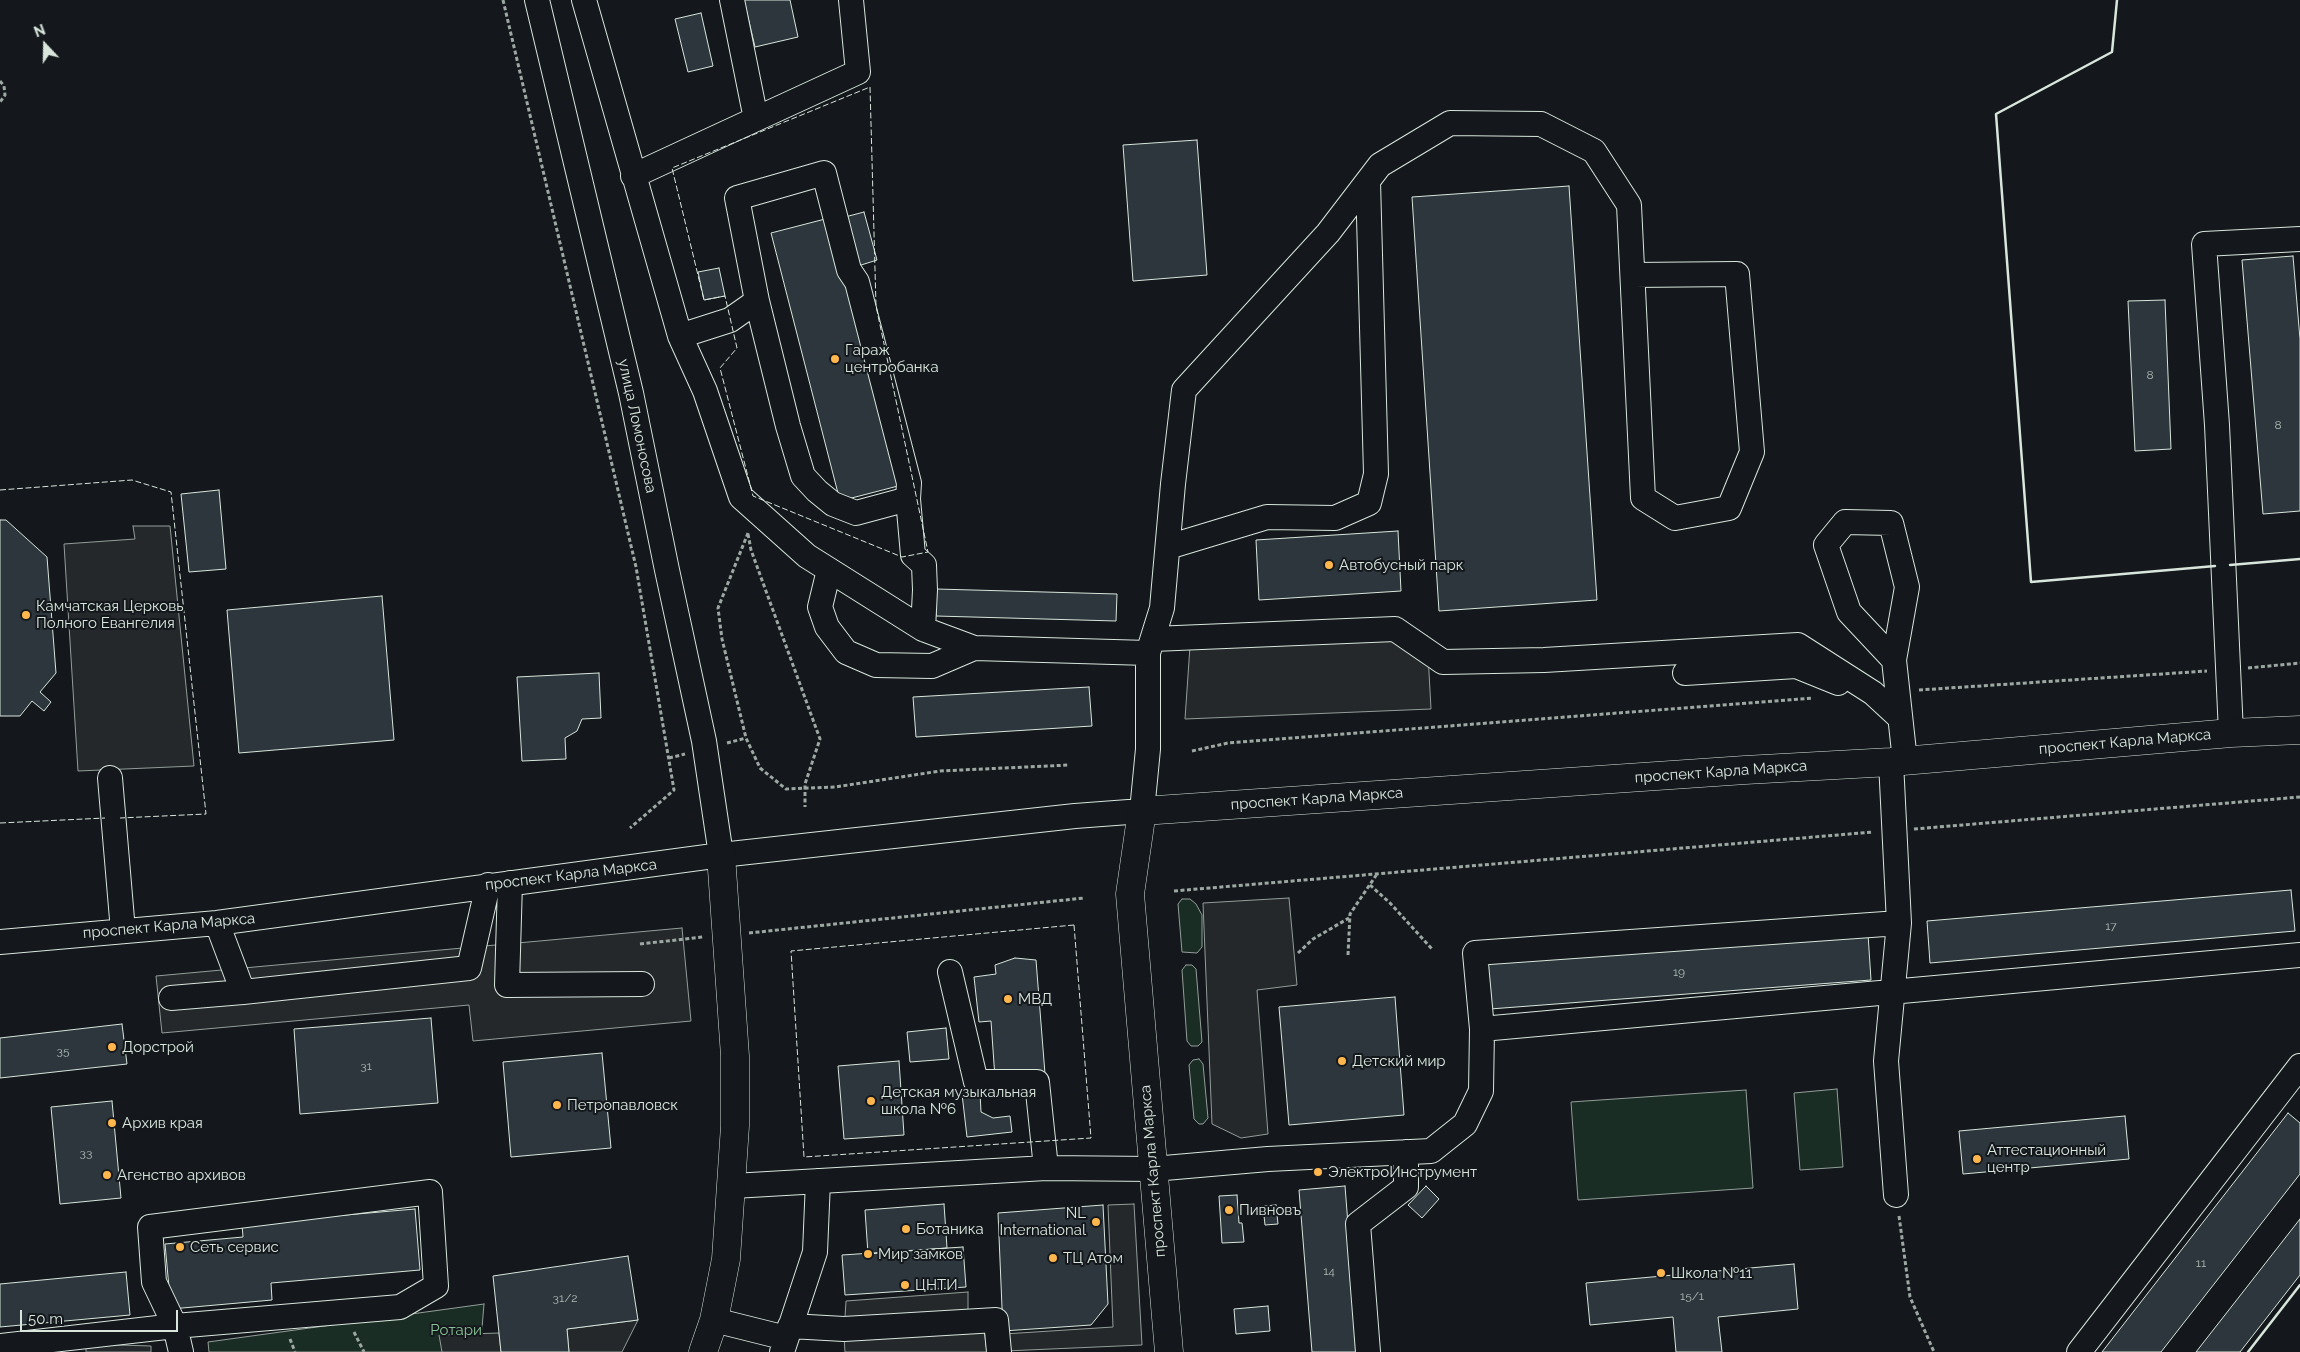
<!DOCTYPE html>
<meta charset="utf-8">
<style>
body{margin:0}
#map{position:relative;width:2300px;height:1352px;overflow:hidden;background:#14181c;font-family:Raleway,sans-serif}
canvas{display:block}
.north{position:absolute;left:20px;top:20px;width:50px;height:50px;-webkit-text-stroke:4px #14181c;paint-order:stroke;rotate:339deg;font-size:14px;font-weight:700;line-height:20px;text-align:center;color:#d8e6dc}
.north::after{content:'';display:block;margin:auto;width:18px;height:22px;background:#d8e6dc;clip-path:polygon(50% 0,100% 100%,50% 72%,0 100%)}
.scale{position:absolute;left:20px;top:1310px;width:158px;height:22px;box-sizing:border-box;border:2px solid #d8e6dc;border-top:0;padding-left:6px;font-size:15px;line-height:18px;white-space:nowrap;color:#d8e6dc;-webkit-text-stroke:4px #14181c;paint-order:stroke}
</style>
<div id="map">
<canvas width="2300" height="1352"></canvas>
<div class="north">N</div>
<div class="scale">50 m</div>
</div>
<script>
const ctx = document.querySelector('canvas').getContext('2d');
ctx.lineJoin = 'round';
function fillPath(path, color) { ctx.fillStyle = color; ctx.fill(path, 'evenodd'); }
const toPath = rows => new Path2D(rows.map(r => 'M' + r).join(''));
function trace(path, color, width, dash) { ctx.strokeStyle = color; ctx.lineWidth = width; ctx.lineCap = dash ? 'butt' : 'round'; ctx.setLineDash(dash || []); ctx.stroke(path); }
function write(font, color, halo, rows, align = 'center') {
  ctx.font = font + ' Raleway,sans-serif'; ctx.lineWidth = 4; ctx.setLineDash([]); ctx.textBaseline = 'middle'; ctx.strokeStyle = halo; ctx.fillStyle = color; for (const [text, x, y, turn = 0] of rows) {
    ctx.save(); ctx.translate(x, y); ctx.rotate((+turn || 0) * Math.PI / 180); ctx.textAlign = isNaN(turn) ? turn : align; if (halo) ctx.strokeText(text, 0, 0); ctx.fillText(text, 0, 0); ctx.restore();
  }
}
const green = toPath([
 [1182,899,1190,899,1196,904,1202,915,1202,947,1197,953,1182,952,1178,904,1182,899],
 [1186,965,1192,965,1196,969,1202,1042,1198,1046,1191,1046,1187,1041,1182,970,1186,965],
 [1199,1059,1203,1064,1208,1118,1203,1124,1199,1124,1194,1119,1189,1065,1193,1060,1199,1059],
 [1837,1089,1843,1167,1800,1170,1794,1093,1837,1089],
 [1746,1090,1753,1188,1578,1200,1571,1102,1746,1090],
 [484,1304,480,1352,209,1352,208,1342,484,1304]
]);
const parking = toPath([
 [133,526,170,526,194,766,78,771,64,544,135,539,133,526],
 [1427,636,1431,709,1185,719,1190,646,1427,636],
 [1289,898,1297,985,1257,990,1268,1134,1241,1138,1212,1124,1203,903,1289,898],
 [682,928,691,1021,473,1041,469,1005,162,1033,156,976,682,928],
 [1134,1204,1142,1345,1005,1351,1004,1334,1113,1327,1108,1205,1134,1204],
 [968,1292,968,1311,845,1317,846,1301,968,1292],
 [638,1320,622,1352,569,1352,567,1329,638,1320],
 [984,1329,987,1352,845,1352,844,1337,984,1329],
 [499,1333,501,1352,442,1352,439,1335,499,1333],
 [86,1344,151,1346,151,1352,86,1352,86,1344]
]);
const building = toPath([
 [744,0,790,0,798,37,755,47,744,0],
 [701,13,713,66,688,72,675,19,701,13],
 [1197,140,1207,275,1133,281,1123,145,1197,140],
 [1569,186,1597,600,1439,611,1412,197,1569,186],
 [864,212,877,260,858,266,845,217,864,212],
 [829,218,898,486,840,501,771,233,829,218],
 [2293,256,2300,339,2300,511,2263,514,2242,260,2293,256],
 [719,268,725,296,704,300,698,272,719,268],
 [2165,300,2171,449,2135,451,2128,301,2165,300],
 [219,490,226,569,189,572,181,494,219,490],
 [0,520,6,520,47,557,56,673,40,692,51,702,44,711,32,701,20,716,0,716,0,520],
 [1398,531,1401,591,1259,600,1256,540,1398,531],
 [936,589,1117,594,1116,621,936,616,936,589],
 [382,596,394,740,239,753,227,610,382,596],
 [599,673,601,718,582,719,577,731,565,738,566,759,522,761,517,677,599,673],
 [1089,687,1092,726,916,737,913,697,1089,687],
 [2291,890,2295,931,1930,963,1927,921,2291,890],
 [1868,934,1871,980,1490,1009,1487,963,1868,934],
 [1015,958,1036,960,1045,1074,995,1078,991,1021,979,1022,974,977,996,974,995,965,1015,958],
 [1395,997,1404,1115,1289,1125,1279,1007,1395,997],
 [431,1018,438,1103,300,1114,294,1029,431,1018],
 [122,1024,127,1064,0,1078,0,1038,122,1024],
 [946,1028,949,1059,910,1062,907,1032,946,1028],
 [602,1053,611,1148,511,1157,503,1062,602,1053],
 [899,1061,904,1135,844,1139,838,1066,899,1061],
 [980,1092,981,1112,993,1118,1010,1116,1012,1132,967,1137,962,1094,980,1092],
 [112,1101,121,1198,60,1204,51,1107,112,1101],
 [2288,1113,2300,1123,2300,1174,2161,1352,2102,1352,2288,1113],
 [2125,1116,2129,1159,1963,1174,1959,1131,2125,1116],
 [1345,1186,1358,1352,1312,1352,1299,1190,1345,1186],
 [1426,1186,1439,1199,1422,1218,1408,1205,1426,1186],
 [1237,1195,1239,1223,1242,1223,1244,1242,1222,1243,1219,1196,1237,1195],
 [944,1204,947,1248,868,1254,865,1210,944,1204],
 [1103,1205,1108,1304,1091,1325,1003,1331,998,1213,1103,1205],
 [1276,1205,1278,1224,1265,1225,1263,1206,1276,1205],
 [415,1209,420,1270,271,1283,272,1300,171,1309,165,1244,243,1237,242,1224,415,1209],
 [2300,1219,2300,1275,2240,1352,2196,1352,2300,1219],
 [963,1247,966,1287,845,1295,842,1255,963,1247],
 [628,1256,638,1320,567,1329,569,1352,501,1352,493,1276,628,1256],
 [1794,1264,1798,1309,1718,1317,1722,1352,1676,1352,1673,1317,1590,1325,1586,1283,1794,1264],
 [126,1272,130,1315,0,1327,0,1284,126,1272],
 [1268,1306,1270,1331,1236,1334,1234,1309,1268,1306]
]);
const path = toPath([
 [503,0,636,567,674,790,630,828],
 [0,81,4,86,5,95,0,102],
 [748,533,718,608,722,639,746,738,760,768,786,789,835,787,940,771,1069,765],
 [748,534,751,550,820,739,805,784,805,807],
 [2248,668,2300,663],
 [1919,690,2207,671],
 [727,743,746,738],
 [1192,751,1228,743,1813,698],
 [669,758,685,754],
 [1914,829,2300,797],
 [1370,885,1390,903,1432,949],
 [1174,891,1873,832],
 [749,933,1084,898],
 [640,944,703,937],
 [1298,953,1313,939,1349,918],
 [1348,955,1350,914,1377,874],
 [1899,1216,1910,1297,1934,1352],
 [354,1332,364,1352],
 [290,1339,295,1352]
]);
const minor = toPath([
 [537,0,631,393,667,570,704,741,721,855],
 [756,119,858,72,851,0],
 [633,176,756,119,732,0],
 [680,336,730,320,757,301,788,426,803,476,817,491,833,504,856,513,908,499,909,483,857,282,849,270,824,173,737,198,757,301],
 [908,499,913,555,924,565,925,590,923,629],
 [1168,547,1267,517,1335,518,1369,503,1376,474,1368,181],
 [829,570,820,607,827,627,846,652,876,665,932,666,974,648],
 [1153,639,1395,629,1443,662,1544,660,1798,645,1873,693,1900,718],
 [1148,653,1162,608,1173,484,1184,390,1328,233,1380,165,1450,123,1541,124,1594,151,1629,205,1643,498,1675,518,1729,508,1752,452,1737,274,1633,275],
 [1894,660,1907,587,1891,523,1845,522,1826,545,1849,612,1894,660,1905,761],
 [1685,673,1796,666,1838,683],
 [2231,733,2217,425,2204,244,2300,239],
 [1891,762,1899,923,1886,1061,1896,1195],
 [110,778,123,931],
 [510,883,507,985,642,984],
 [217,923,243,992,469,968,488,885],
 [0,942,217,923,721,855,1075,816,1142,811,1148,749,1148,653,974,648,923,629,807,556,741,497,705,391,680,336,584,0],
 [950,972,976,1082,1037,1082,1046,1168],
 [171,998,243,992],
 [1482,1029,2300,955],
 [733,1186,1046,1168,1153,1169,1268,1159,1431,1151,1465,1124,1481,1091,1482,1029,1475,953,1899,923],
 [714,1320,786,1338],
 [790,1326,844,1329,996,1320,999,1352],
 [0,1346,175,1326,400,1307,436,1286,430,1192,150,1227,154,1282,175,1326,181,1352],
 [782,1352,815,1252,818,1181],
 [1368,1352,1358,1224,1406,1187,1406,1152],
 [2079,1352,2300,1066]
]);
const major = toPath([
 [703,1352,714,1320,726,1259,735,1126,735,1056,721,855],
 [1169,1352,1130,894,1142,811,1745,770,1891,762,2231,733,2300,730]
]);
const fence = toPath([
 [870,87,876,306,928,552,902,557,753,496,720,368,737,348,725,296,704,300,672,168,870,87],
 [0,490,132,480,171,492,206,814,120,818],
 [0,823,105,818],
 [1074,925,1091,1138,804,1157,791,951,1074,925]
]);
const wall = toPath([
 [2117,0,2112,52,1996,114,2031,582,2215,566],
 [2230,565,2300,559],
 [2248,1352,2300,1285]
]);
const markers = [
 [835,359,5,"#ffb74d"],
 [1329,565,5,"#ffb74d"],
 [26,615,5,"#ffb74d"],
 [1008,999,5,"#ffb74d"],
 [112,1047,5,"#ffb74d"],
 [1342,1061,5,"#ffb74d"],
 [871,1101,5,"#ffb74d"],
 [557,1105,5,"#ffb74d"],
 [112,1123,5,"#ffb74d"],
 [1977,1159,5,"#ffb74d"],
 [1318,1172,5,"#ffb74d"],
 [107,1175,5,"#ffb74d"],
 [1229,1210,5,"#ffb74d"],
 [1096,1222,5,"#ffb74d"],
 [906,1229,5,"#ffb74d"],
 [180,1247,5,"#ffb74d"],
 [868,1254,5,"#ffb74d"],
 [1053,1258,5,"#ffb74d"],
 [1661,1273,5,"#ffb74d"],
 [905,1285,5,"#ffb74d"]
];
const numberNames = [
 ["8",2150,375],
 ["8",2278,425],
 ["17",2111,926],
 ["19",1679,972],
 ["35",63,1051],
 ["31",366,1066],
 ["33",86,1153],
 ["11",2201,1263],
 ["14",1329,1271],
 ["15/1",1692,1296],
 ["31/2",565,1298]
];
const poiNames = [
 ["Гараж",845,350],
 ["центробанка",845,367],
 ["Автобусный парк",1339,565],
 ["Камчатская Церковь",36,606],
 ["Полного Евангелия",36,623],
 ["МВД",1018,999],
 ["Дорстрой",122,1047],
 ["Детский мир",1352,1061],
 ["Детская музыкальная",881,1092],
 ["школа №6",881,1109],
 ["Петропавловск",567,1105],
 ["Архив края",122,1123],
 ["Аттестационный",1987,1150],
 ["центр",1987,1167],
 ["ЭлектроИнструмент",1328,1172],
 ["Агенство архивов",117,1175],
 ["Пивновъ",1239,1210],
 ["NL",1086,1213,"right"],
 ["International",1086,1230,"right"],
 ["Ботаника",916,1229],
 ["Сеть сервис",190,1247],
 ["Мир замков",878,1254],
 ["ТЦ Атом",1063,1258],
 ["Школа №11",1671,1273],
 ["ЦНТИ",915,1285]
];
const streetNames = [
 ["улица Ломоносова",637,426,78],
 ["проспект Карла Маркса",2125,742,-5],
 ["проспект Карла Маркса",1721,772,-4],
 ["проспект Карла Маркса",1317,799,-4],
 ["проспект Карла Маркса",571,875,-7],
 ["проспект Карла Маркса",169,926,-5],
 ["проспект Карла Маркса",1153,1171,-95]
];
const parkNames = [
 ["Ротари",456,1330]
];
fillPath(green, '#1a2d24');
trace(green, '#939e99', 1);
fillPath(parking, '#24282b');
trace(parking, '#939e99', 1);
fillPath(building, '#2c363c');
trace(building, '#d8e6dc', 1);
trace(minor, '#d8e6dc', 26);
trace(major, '#d8e6dc', 29);
trace(path, '#9da8a2', 3, [4, 2.5]);
trace(minor, '#14181c', 24);
trace(major, '#14181c', 28);
trace(fence, '#d8e6dc', 1, [6, 2.5]);
trace(wall, '#d8e6dc', 2.5);
for (const [x, y, r, color] of markers) { const dot = new Path2D(); dot.arc(x, y, r, 0, 2 * Math.PI); ctx.fillStyle = color; ctx.fill(dot); trace(dot, '#14181c', 2); }
write('12px', '#adbab4', null, numberNames);
write('15px', '#d8e6dc', '#14181c', poiNames, 'left');
write('15px', '#d8e6dc', '#14181c', streetNames);
write('15px', '#8ac095', '#14181c', parkNames);
</script>
